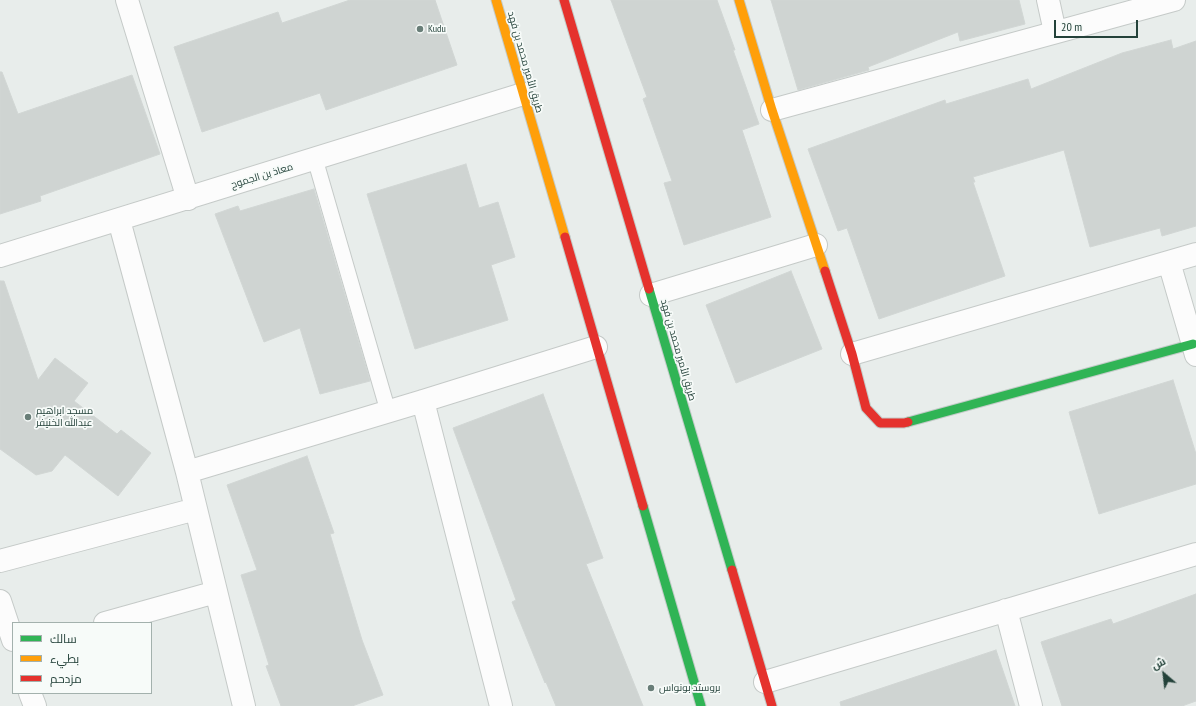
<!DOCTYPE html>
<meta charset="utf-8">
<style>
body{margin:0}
#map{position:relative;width:1196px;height:706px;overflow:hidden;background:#e8edeb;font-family:"PT Sans Narrow",Cairo,sans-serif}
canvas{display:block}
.legend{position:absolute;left:12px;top:622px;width:140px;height:72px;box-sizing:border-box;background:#f7fbf9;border:1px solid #a3b1ad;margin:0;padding:5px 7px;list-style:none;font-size:12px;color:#24423a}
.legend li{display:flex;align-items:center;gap:8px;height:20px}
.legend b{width:20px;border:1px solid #a3b1ad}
.north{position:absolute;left:1144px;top:654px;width:40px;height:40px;-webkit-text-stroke:3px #f7fbf9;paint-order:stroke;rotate:332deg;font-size:11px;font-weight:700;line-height:16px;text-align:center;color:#24423a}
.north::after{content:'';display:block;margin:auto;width:14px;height:18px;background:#24423a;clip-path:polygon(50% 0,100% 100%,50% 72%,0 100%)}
.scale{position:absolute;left:1054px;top:20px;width:84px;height:18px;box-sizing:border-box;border:2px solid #24423a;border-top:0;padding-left:5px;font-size:12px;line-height:14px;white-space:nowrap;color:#24423a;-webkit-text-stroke:3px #f7fbf9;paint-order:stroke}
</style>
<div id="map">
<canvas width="1196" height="706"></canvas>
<ul class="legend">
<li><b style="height:5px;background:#30b455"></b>سالك</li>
<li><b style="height:5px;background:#ff9f0a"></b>بطيء</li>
<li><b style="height:5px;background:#e5322d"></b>مزدحم</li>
</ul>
<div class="north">ش</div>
<div class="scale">20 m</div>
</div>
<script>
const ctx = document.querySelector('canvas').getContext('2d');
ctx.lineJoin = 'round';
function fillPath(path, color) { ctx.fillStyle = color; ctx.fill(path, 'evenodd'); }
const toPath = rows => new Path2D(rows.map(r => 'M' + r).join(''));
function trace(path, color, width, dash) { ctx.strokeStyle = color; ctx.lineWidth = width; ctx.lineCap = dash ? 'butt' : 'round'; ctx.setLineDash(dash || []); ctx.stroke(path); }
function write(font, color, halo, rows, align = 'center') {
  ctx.font = font + ' "PT Sans Narrow",Cairo,sans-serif'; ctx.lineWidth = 3.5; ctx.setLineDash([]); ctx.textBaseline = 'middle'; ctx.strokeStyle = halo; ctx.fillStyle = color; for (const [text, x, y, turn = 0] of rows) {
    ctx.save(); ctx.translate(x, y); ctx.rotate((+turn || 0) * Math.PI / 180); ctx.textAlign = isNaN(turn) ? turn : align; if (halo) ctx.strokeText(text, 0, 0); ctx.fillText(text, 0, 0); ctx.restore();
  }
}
const building = toPath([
 [350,0,435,0,457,65,326,110,320,93,202,132,174,47,278,12,282,23,350,0],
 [611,0,717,0,735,50,733,50,759,124,742,130,771,217,684,245,664,183,672,181,643,99,647,97,611,0],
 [771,0,1019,0,1025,24,960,41,958,32,868,67,869,70,798,90,771,0],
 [1171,40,1173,49,1196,41,1196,226,1162,236,1160,228,1090,247,1064,150,973,177,975,182,973,182,1005,276,879,319,847,228,838,231,808,149,945,100,946,104,1028,79,1031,89,1122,53,1171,40],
 [0,72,2,72,18,114,132,75,160,154,40,196,41,201,0,214,0,72],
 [466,164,479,208,498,202,515,257,491,265,508,320,415,349,367,194,466,164],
 [314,189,370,381,320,394,300,328,264,342,215,214,238,206,240,211,314,189],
 [791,271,822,349,736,383,706,305,791,271],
 [0,281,4,281,38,380,55,358,88,383,74,401,117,434,121,430,151,453,118,496,65,455,52,471,36,475,0,449,0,281],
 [1173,380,1196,454,1196,484,1099,514,1069,412,1173,380],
 [543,394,603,558,586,564,643,706,556,706,546,682,545,683,512,602,516,600,453,428,543,394],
 [307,456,334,533,330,534,362,640,383,695,352,706,281,706,266,666,269,665,241,575,257,570,227,485,307,456],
 [1196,594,1196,701,1182,706,1062,706,1041,642,1111,619,1113,624,1196,594],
 [996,650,1015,706,841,706,840,702,996,650]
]);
const lane = toPath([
 [315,159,388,411]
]);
const street = toPath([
 [127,0,188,199],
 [1048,0,1055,32],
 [772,110,1174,0],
 [119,220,187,472,244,706],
 [0,256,523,94],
 [1169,262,1196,355],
 [651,295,816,245],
 [852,354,1196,254],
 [423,401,501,706],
 [187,472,423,401,596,347],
 [0,561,196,509],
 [0,601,13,640],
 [1006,610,1031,706],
 [105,623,216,592],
 [765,682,1196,554],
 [30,693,35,706]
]);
const fast = toPath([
 [649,289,732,570],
 [908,422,1193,344],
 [643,506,701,706]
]);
const slow = toPath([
 [496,0,565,237],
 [739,0,772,110,825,271]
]);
const jam = toPath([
 [564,0,649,289],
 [565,237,643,506],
 [825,271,852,354,866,408,880,423,904,423,908,422],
 [732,570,772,706]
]);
const markers = [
 [420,29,4,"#697e78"],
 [28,417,4,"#697e78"],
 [651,688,4,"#697e78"]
];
const poiNames = [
 ["Kudu",428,29],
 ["مسجد ابراهيم",36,411],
 ["عبدالله الخنيفر",36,423],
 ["بروستد بونواس",659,688]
];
const streetNames = [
 ["طريق الأمير محمد بن فهد",525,62,74],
 ["معاذ بن الجموح",262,176,-17],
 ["طريق الأمير محمد بن فهد",678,350,74]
];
fillPath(building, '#cfd4d2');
trace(building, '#d1d6d4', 1);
trace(lane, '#c5cac8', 17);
trace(street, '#c5cac8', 24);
trace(fast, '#c3cbc8', 11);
trace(slow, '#c3cbc8', 11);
trace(jam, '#c3cbc8', 11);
trace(lane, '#fcfcfc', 15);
trace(street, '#fcfcfc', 22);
trace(fast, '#30b455', 9);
trace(slow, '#ff9f0a', 9);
trace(jam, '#e5322d', 9);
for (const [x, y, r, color] of markers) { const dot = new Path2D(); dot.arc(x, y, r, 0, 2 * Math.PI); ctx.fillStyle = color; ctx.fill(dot); trace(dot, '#f7fbf9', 1.5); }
write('10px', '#24423a', '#f7fbf9', poiNames, 'left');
write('10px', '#24423a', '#f7fbf9', streetNames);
</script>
